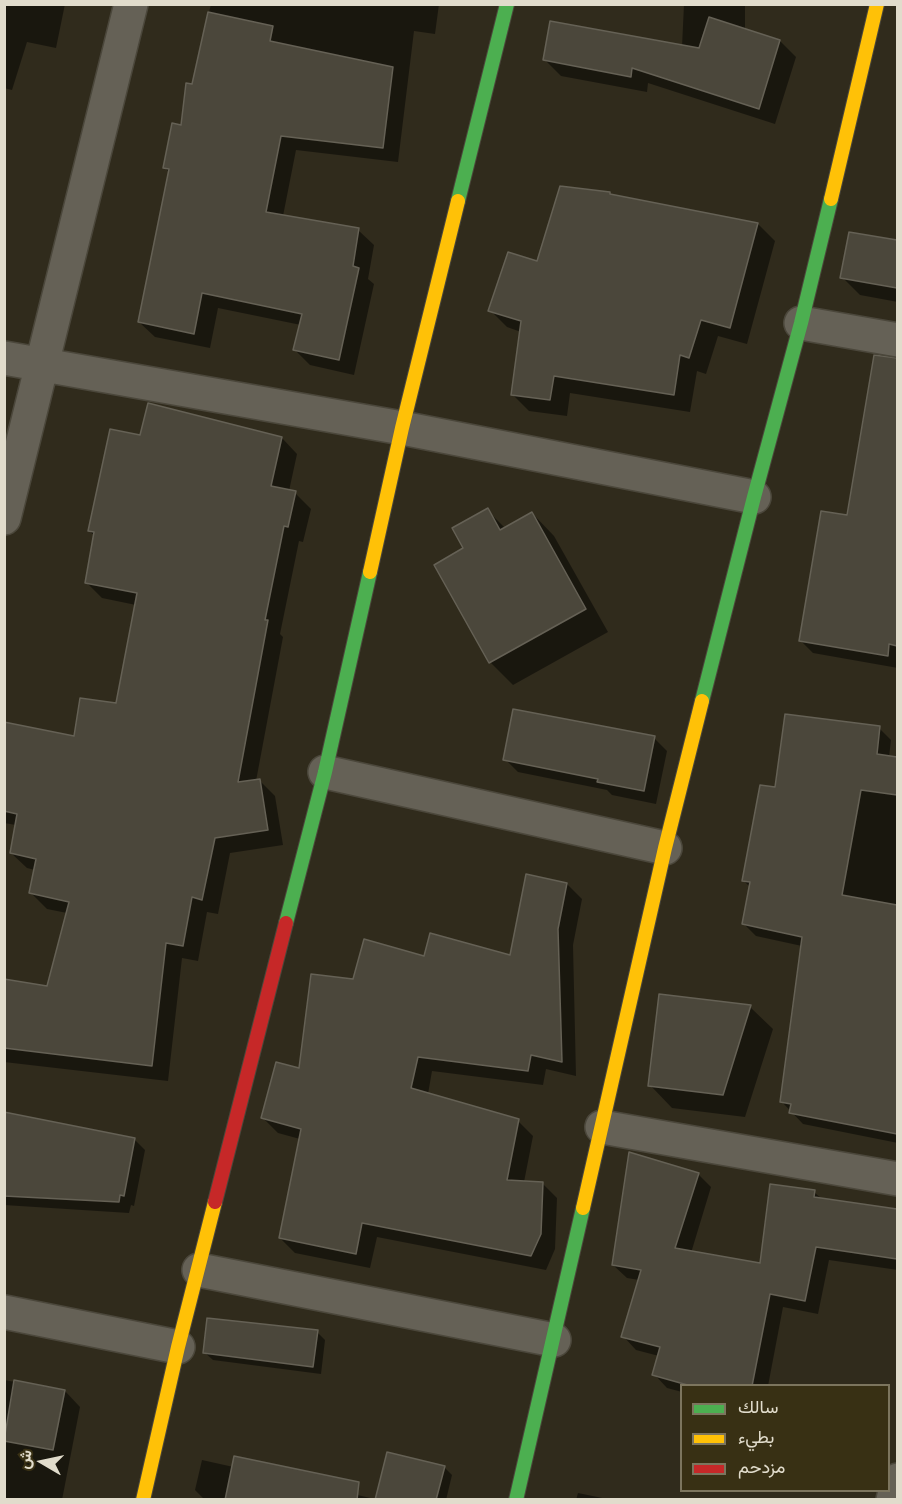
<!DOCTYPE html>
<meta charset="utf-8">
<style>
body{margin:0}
#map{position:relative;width:902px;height:1504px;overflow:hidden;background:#302b1c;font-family:Commissioner,Vazirmatn,sans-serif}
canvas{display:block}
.frame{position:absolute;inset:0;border:6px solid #e1dccc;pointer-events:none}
.legend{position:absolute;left:680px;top:1384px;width:210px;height:108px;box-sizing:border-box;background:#383014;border:2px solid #7c755e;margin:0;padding:8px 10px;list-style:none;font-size:18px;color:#e1dccc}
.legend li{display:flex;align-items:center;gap:12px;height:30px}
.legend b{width:30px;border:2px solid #7c755e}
.north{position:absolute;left:12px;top:1432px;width:60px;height:60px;-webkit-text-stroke:4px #383014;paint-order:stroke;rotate:279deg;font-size:16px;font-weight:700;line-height:24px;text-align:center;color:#e1dccc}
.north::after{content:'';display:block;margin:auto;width:21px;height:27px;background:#e1dccc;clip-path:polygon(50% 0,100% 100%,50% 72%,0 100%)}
</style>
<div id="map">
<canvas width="902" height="1504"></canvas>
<div class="frame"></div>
<ul class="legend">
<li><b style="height:8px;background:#4caf50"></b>سالك</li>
<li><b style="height:8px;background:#ffc107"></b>بطيء</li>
<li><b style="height:8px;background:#c62828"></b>مزدحم</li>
</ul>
<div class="north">ش</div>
</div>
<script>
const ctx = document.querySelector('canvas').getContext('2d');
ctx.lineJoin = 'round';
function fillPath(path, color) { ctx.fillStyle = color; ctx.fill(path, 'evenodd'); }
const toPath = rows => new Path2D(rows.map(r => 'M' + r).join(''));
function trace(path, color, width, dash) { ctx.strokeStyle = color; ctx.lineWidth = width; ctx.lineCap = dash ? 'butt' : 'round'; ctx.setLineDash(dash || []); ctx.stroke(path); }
const shadow = toPath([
 [4,4,65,4,56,48,27,42,12,90,4,88],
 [211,4,439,4,435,34,414,31,398,162,296,150,283,216,358,230,374,245,368,279,374,284,354,375,310,365,295,350,301,325,218,308,210,348,155,337,139,322,169,172,164,167,182,126],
 [684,4,745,4,745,30,780,41,796,57,775,124,648,83,647,92,561,76,545,60,682,47],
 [609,193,612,196,758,224,775,241,747,344,718,336,706,374,697,371,690,412,570,393,567,416,529,411,512,394,521,332,507,327,490,310],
 [850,234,898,242,898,302,860,295,842,277],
 [898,359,898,482,876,478,895,360],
 [142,437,282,438,297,454,289,491,295,493,311,509,303,542,299,541,280,634,283,637,256,781,259,780,275,796,283,845,230,853,218,914,207,912,198,961,182,958,168,1081,4,1062,4,980,48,988,67,913,47,909,31,893,35,870,27,868,11,853,16,825,4,823,4,723,75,737,117,705,136,605,102,598,87,583,95,536,89,531],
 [487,510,505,528,532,513,554,536,608,632,513,685,490,662,465,548],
 [823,511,898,533,898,668,813,653,801,641],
 [879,728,891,740,889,757,898,759,898,1143,803,1124,782,1102,802,946,756,936,744,924,750,887,744,881,776,789],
 [654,738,667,751,656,804,612,795,607,790,518,772,505,759],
 [567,884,582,899,573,945,576,1076,546,1069,543,1085,432,1071,428,1094,518,1121,533,1136,524,1182,542,1183,557,1198,555,1249,546,1270,377,1237,370,1268,295,1253,280,1238,300,1139,278,1133,263,1118,301,1070,354,980,425,958,511,957],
 [750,1007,773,1029,745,1117,672,1108,650,1085],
 [4,1114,134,1139,145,1150,134,1206,131,1205,129,1213,4,1205],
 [698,1174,711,1187,691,1253,761,1265,814,1192,823,1200,898,1210,898,1270,829,1260,818,1314,783,1307,768,1386,682,1386,682,1392,667,1388,654,1374,659,1356,636,1350,623,1336,639,1280,627,1278,613,1265],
 [317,1332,325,1340,321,1374,213,1360,204,1352],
 [4,1380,65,1391,80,1407,62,1500,4,1500],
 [202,1460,310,1484,379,1500,205,1500,195,1490],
 [444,1467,452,1475,446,1500,385,1500],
 [578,1493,612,1500,576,1500]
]);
const building = toPath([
 [208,12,273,26,270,41,393,67,383,148,281,136,266,212,359,228,353,266,359,268,339,360,293,350,302,314,202,293,194,334,138,322,169,169,163,168,172,123,181,125,186,83,192,84,208,12],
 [709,17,780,40,759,109,632,68,631,77,543,60,550,21,699,48,709,17],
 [560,186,610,192,610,194,758,223,730,328,701,320,689,358,680,355,674,395,554,376,550,400,511,395,521,321,488,311,508,252,537,261,560,186],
 [849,232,897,240,897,288,840,278,849,232],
 [874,355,897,358,897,646,889,644,888,656,799,641,821,511,847,515,874,355],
 [148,403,282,437,271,486,296,491,288,527,284,526,265,620,268,620,238,782,260,779,268,830,215,838,202,900,192,897,183,946,166,943,152,1066,4,1048,4,979,47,986,69,902,29,893,36,859,10,853,17,814,4,811,4,722,74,736,80,698,116,703,137,593,85,583,94,532,88,531,110,429,140,435,148,403],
 [488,508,500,530,532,512,586,609,489,663,434,565,463,548,452,528,488,508],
 [513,709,655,736,644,791,597,782,598,779,503,760,513,709],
 [785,714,880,726,877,754,897,757,897,795,861,790,842,895,897,905,897,1134,789,1113,791,1104,780,1102,802,937,742,924,750,882,742,881,760,785,775,787,785,714],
 [526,874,567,883,558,929,562,1062,531,1055,528,1071,418,1057,411,1088,519,1119,507,1180,543,1182,541,1234,531,1256,362,1223,356,1254,279,1238,301,1129,261,1118,276,1062,299,1068,311,974,353,979,364,939,424,956,430,933,510,955,526,874],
 [659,994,751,1005,723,1095,648,1086,659,994],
 [4,1112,135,1138,124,1196,120,1195,119,1202,4,1196,4,1112],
 [629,1152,699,1173,675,1248,760,1263,770,1184,815,1190,814,1197,897,1209,897,1259,816,1247,805,1301,770,1294,752,1386,691,1386,652,1375,660,1347,621,1337,641,1270,612,1265,629,1152],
 [207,1318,318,1330,313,1367,203,1353,207,1318],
 [14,1380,65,1390,53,1450,4,1441,14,1380],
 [387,1452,445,1466,436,1500,375,1500,387,1452],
 [234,1456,359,1482,357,1500,225,1500,234,1456]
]);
const street = toPath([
 [801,323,898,340],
 [4,358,402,428,754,497],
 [4,518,131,4],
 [325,772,665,848],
 [602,1127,898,1179],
 [199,1270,554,1340],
 [4,1312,178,1347],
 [893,1500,898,1480]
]);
const fast = toPath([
 [458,201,507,4],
 [702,701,754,497,801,323,831,199],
 [286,923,325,772,370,572],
 [516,1500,583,1208]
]);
const slow = toPath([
 [831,199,877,4],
 [370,572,402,428,458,201],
 [583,1208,665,848,702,701],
 [143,1500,178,1347,215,1202]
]);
const jam = toPath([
 [215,1202,286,923]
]);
fillPath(shadow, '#0007');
fillPath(building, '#4b473b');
trace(building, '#656155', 1.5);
trace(street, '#4b473b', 36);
trace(fast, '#4b473b', 16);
trace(slow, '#4b473b', 16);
trace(jam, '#4b473b', 16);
trace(street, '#656156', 33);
trace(fast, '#4caf50', 14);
trace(slow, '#ffc107', 14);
trace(jam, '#c62828', 14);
</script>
